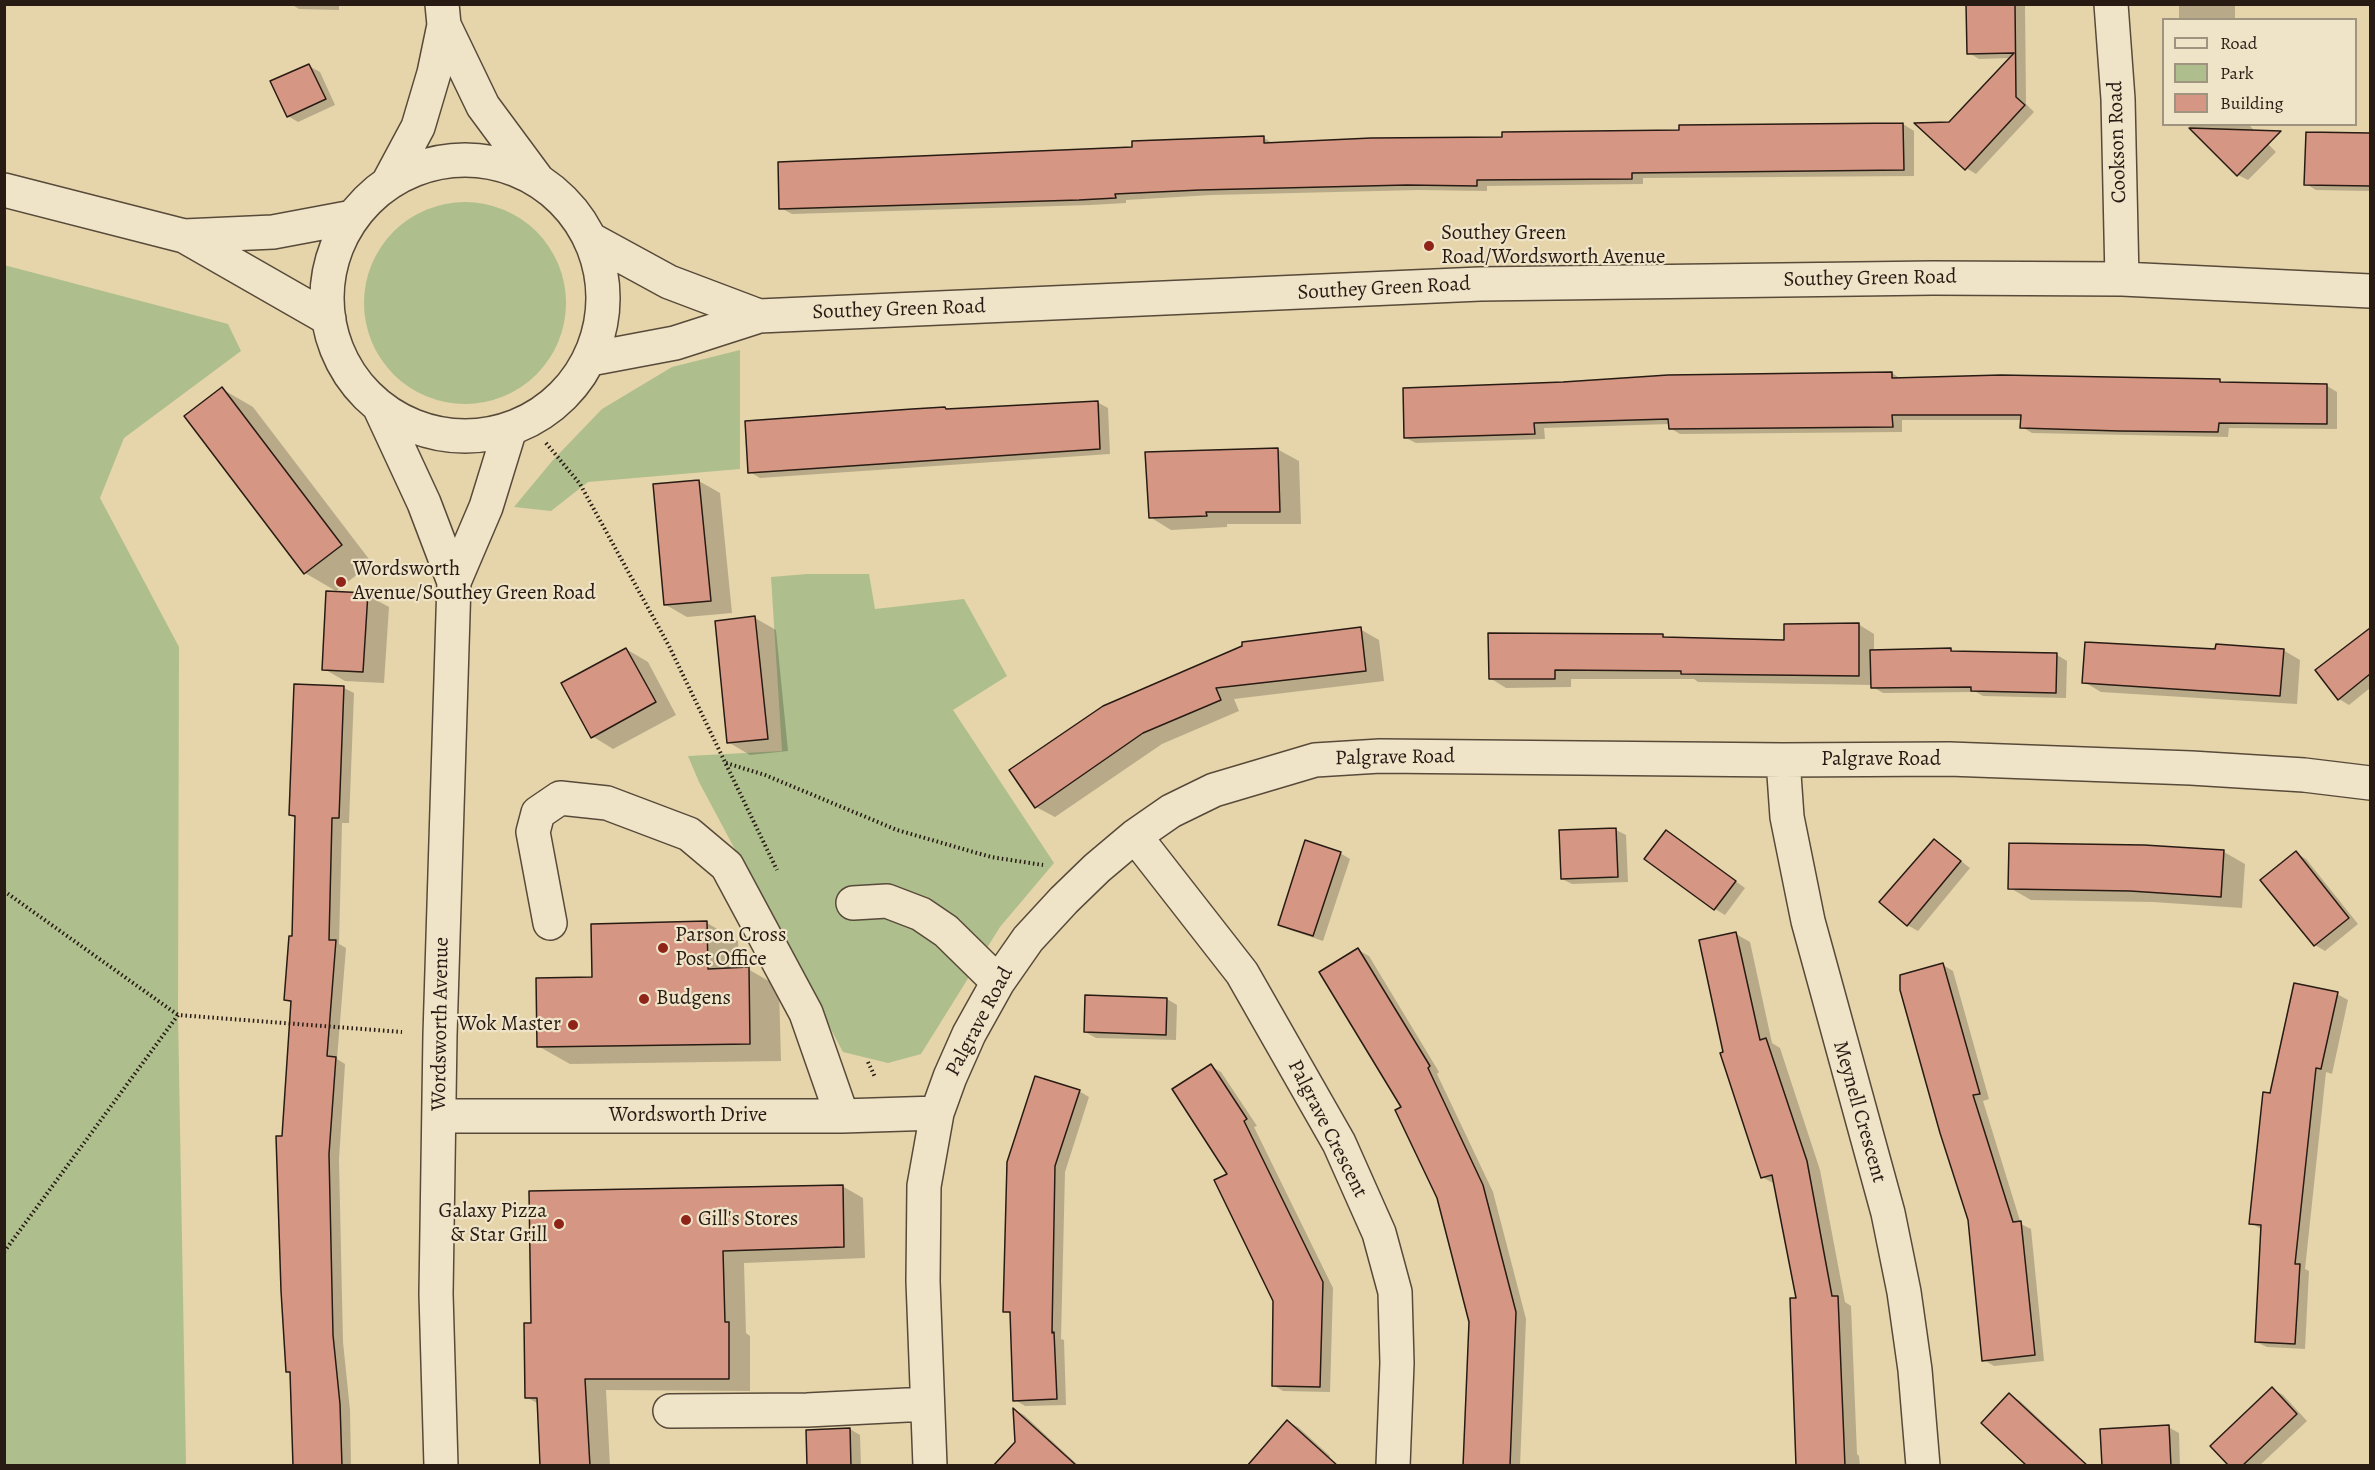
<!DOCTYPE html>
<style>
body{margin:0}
#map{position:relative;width:2375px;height:1470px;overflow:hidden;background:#e6d5aa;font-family:Alegreya,serif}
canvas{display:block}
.frame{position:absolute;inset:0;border:6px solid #281b14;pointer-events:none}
.legend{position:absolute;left:2162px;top:18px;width:195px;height:108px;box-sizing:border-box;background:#efe4c8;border:2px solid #9f9480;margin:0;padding:8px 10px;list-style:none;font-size:18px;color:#281b14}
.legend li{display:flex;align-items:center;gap:12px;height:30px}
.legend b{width:30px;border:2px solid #9f9480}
</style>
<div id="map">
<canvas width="2375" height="1470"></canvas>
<div class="frame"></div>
<ul class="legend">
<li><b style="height:8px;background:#efe4c8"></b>Road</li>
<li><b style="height:16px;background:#aebe8d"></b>Park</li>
<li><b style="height:16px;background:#d59783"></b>Building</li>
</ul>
</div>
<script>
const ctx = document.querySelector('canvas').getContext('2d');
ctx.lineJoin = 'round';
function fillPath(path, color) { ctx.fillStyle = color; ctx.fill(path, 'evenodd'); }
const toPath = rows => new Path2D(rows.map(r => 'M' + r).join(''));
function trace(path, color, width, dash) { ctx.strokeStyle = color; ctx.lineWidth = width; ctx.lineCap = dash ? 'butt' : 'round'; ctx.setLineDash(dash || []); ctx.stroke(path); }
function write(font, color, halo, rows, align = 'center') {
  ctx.font = font + ' Alegreya,serif'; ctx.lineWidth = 4.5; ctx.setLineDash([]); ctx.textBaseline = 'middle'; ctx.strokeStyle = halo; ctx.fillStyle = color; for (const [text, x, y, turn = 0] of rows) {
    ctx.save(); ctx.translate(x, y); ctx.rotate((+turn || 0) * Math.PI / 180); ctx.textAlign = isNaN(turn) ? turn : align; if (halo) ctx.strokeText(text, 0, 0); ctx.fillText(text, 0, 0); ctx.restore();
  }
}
const green = toPath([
 '364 303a101 101 0 1 1 202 0a101 101 0 1 1-202 0Z',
 [4,265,228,324,241,351,124,438,100,498,179,647,178,1015,186,1465,5,1465],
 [740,350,740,469,588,482,551,511,514,507,553,460,602,409,672,367],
 [807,574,869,574,875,609,964,599,1007,676,953,710,1054,863,1000,927,921,1054,888,1063,843,1052,699,782,688,756,782,751,771,577]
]);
const shadow = toPath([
 [291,4,339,4,339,10,299,9],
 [1968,4,2025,4,2026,104,2034,112,1976,174,1966,168,1950,124,2011,58,1979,59,1969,53],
 [2179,4,2235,4,2235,20,2179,20],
 [309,66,320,72,335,105,298,122,288,116],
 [1903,124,1914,131,1914,176,1643,178,1643,184,1487,186,1487,191,1419,190,1212,195,1126,200,1126,203,1091,205,792,214,781,208,1134,148,1264,138,1274,144],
 [2187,124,2248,124,2276,152,2248,180,2238,175],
 [2307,133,2370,135,2370,191,2316,190,2306,184],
 [1892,373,1901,379,2219,381,2225,384,2327,386,2337,392,2337,429,2229,428,2228,437,2032,433,2022,427,2022,420,1902,420,1902,432,1680,434,1670,428,1670,424,1544,428,1545,439,1416,443,1406,438],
 [222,389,253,407,372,563,336,591,305,573],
 [1097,402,1108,408,1110,454,760,478,750,472,949,411],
 [1277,449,1299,461,1301,524,1227,524,1227,527,1171,530,1150,517],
 [699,481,720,493,732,613,687,617,666,605],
 [367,595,389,607,384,683,345,681,324,669],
 [755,618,776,630,788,751,750,755,728,742],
 [1858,624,1874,634,1874,651,1950,649,1957,653,2057,655,2067,661,2066,698,1983,696,1976,692,1883,693,1873,687,1872,685,1698,682,1694,679,1571,679,1571,687,1506,688,1490,678,1490,635,1663,635,1669,639,1786,641],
 [1360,629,1379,640,1384,681,1234,699,1239,711,1162,744,1055,817,1036,807,1011,770],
 [2370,629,2370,688,2349,705,2339,699,2317,670],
 [626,649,648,662,676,715,613,749,592,736],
 [2283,650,2300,660,2297,704,2101,692,2084,682,2217,651],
 [296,685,344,688,354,693,349,823,342,823,339,944,346,948,337,1059,345,1064,339,1160,343,1342,350,1410,351,1466,294,1466,291,1374,288,1372,283,1137,292,1003,286,1000,293,938,296,818,290,815],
 [1616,830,1626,835,1628,882,1572,884,1562,879],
 [1667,832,1745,888,1725,915,1715,909],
 [1934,840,1970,868,1918,931,1907,925],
 [2144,846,2224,852,2245,864,2242,908,2153,902,2031,900,2010,888],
 [1340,853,1350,859,1323,941,1290,930,1279,924],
 [2296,853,2306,859,2358,924,2325,951,2315,945],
 [707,923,738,941,739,969,748,969,779,987,781,1061,570,1064,538,1046,594,978],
 [1736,934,1750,942,1772,1043,1780,1048,1820,1170,1845,1302,1851,1306,1857,1454,1859,1456,1860,1466,1796,1466,1797,1300,1775,1184,1762,1177,1725,1053],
 [1358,950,1369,956,1439,1072,1437,1074,1493,1192,1526,1319,1520,1466,1464,1466,1470,1322,1439,1197,1403,1108],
 [1943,965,1953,971,1989,1099,1983,1101,2021,1224,2031,1229,2044,1361,1994,1366,1984,1360],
 [2337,994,2348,1000,2332,1074,2326,1072,2305,1269,2309,1271,2305,1349,2267,1347,2256,1342,2261,1229,2251,1223,2271,1094],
 [1167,999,1177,1005,1176,1040,1096,1038,1085,1032],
 [1211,1066,1221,1072,1257,1126,1254,1127,1333,1288,1330,1392,1283,1391,1273,1385,1275,1301,1229,1175],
 [1079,1091,1089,1097,1065,1172,1061,1339,1064,1340,1066,1405,1025,1406,1015,1400,1011,1314,1005,1311],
 [842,1186,863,1198,865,1258,744,1263,746,1333,750,1336,750,1391,606,1390,610,1466,542,1466,539,1404,526,1397,532,1324],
 [2272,1389,2283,1395,2307,1421,2259,1466,2231,1466],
 [2010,1395,2020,1401,2078,1455,2069,1466],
 [1015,1410,1024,1415,1079,1466,1019,1466],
 [1288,1422,1298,1427,1330,1456,1322,1466],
 [2168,1427,2179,1433,2180,1466,2103,1466],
 [850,1429,860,1435,861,1466,808,1466]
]);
const building = toPath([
 [1966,4,2015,4,2016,97,2025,105,1965,170,1914,123,1949,122,2014,53,1967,54,1966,4],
 [309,64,326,99,287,117,270,81,309,64],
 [1903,123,1904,170,1632,173,1632,179,1477,180,1477,186,1407,185,1200,190,1115,194,1116,198,1079,200,779,209,778,162,1132,147,1132,141,1264,136,1264,143,1371,138,1502,137,1502,132,1679,130,1679,125,1903,123],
 [2189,128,2281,131,2237,176,2189,128],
 [2306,132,2370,133,2370,186,2304,185,2306,132],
 [1892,372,1892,378,2001,375,2220,379,2220,382,2327,384,2327,424,2219,423,2218,432,2119,431,2020,428,2021,415,1892,415,1893,427,1669,429,1668,419,1534,423,1535,434,1404,438,1403,388,1563,382,1668,375,1892,372],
 [222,387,342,545,304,574,184,416,222,387],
 [1098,401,1100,449,748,473,745,421,912,409,945,407,946,409,1098,401],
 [1278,448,1280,512,1206,512,1207,516,1149,518,1145,452,1278,448],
 [699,480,711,601,664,605,653,484,699,480],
 [326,591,368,593,363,672,322,670,326,591],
 [755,616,768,739,727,743,715,621,755,616],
 [1859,623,1859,676,1681,674,1681,671,1555,670,1555,679,1489,679,1488,633,1663,634,1663,637,1784,640,1784,624,1859,623],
 [1361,627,1366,671,1216,688,1221,700,1143,733,1035,808,1009,770,1103,706,1242,646,1242,642,1361,627],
 [2370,628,2370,674,2338,700,2315,670,2370,628],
 [2085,642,2215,649,2216,644,2284,649,2280,696,2082,683,2085,642],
 [626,648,656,702,591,738,561,683,626,648],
 [1951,648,1951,651,2057,653,2056,693,1971,691,1971,687,1871,688,1870,650,1951,648],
 [294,684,344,686,339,818,332,818,329,940,336,940,327,1056,336,1057,329,1154,333,1335,340,1404,342,1466,293,1466,290,1372,286,1372,281,1291,276,1136,282,1136,291,1001,284,1000,289,936,292,936,295,816,289,815,294,684],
 [1616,828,1618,877,1561,879,1559,830,1616,828],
 [1666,830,1736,881,1714,910,1644,859,1666,830],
 [1934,839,1961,861,1907,926,1879,902,1934,839],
 [1305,840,1341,852,1313,936,1278,925,1305,840],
 [2009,843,2144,845,2224,850,2221,897,2130,891,2008,889,2009,843],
 [2296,851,2349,918,2314,946,2260,880,2296,851],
 [707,921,708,969,749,967,750,1044,537,1047,536,978,592,977,591,924,707,921],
 [1736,932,1760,1040,1766,1038,1807,1161,1832,1296,1838,1296,1845,1466,1796,1466,1790,1298,1796,1298,1772,1175,1761,1178,1720,1053,1723,1052,1699,940,1736,932],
 [1358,948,1430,1066,1428,1068,1483,1185,1516,1312,1510,1466,1463,1466,1469,1322,1437,1198,1395,1110,1401,1107,1319,972,1358,948],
 [1943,963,1980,1094,1973,1095,2013,1222,2021,1221,2035,1355,1982,1361,1968,1220,1940,1133,1900,990,1900,975,1943,963],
 [2294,983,2338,992,2321,1069,2316,1068,2295,1264,2300,1264,2295,1344,2255,1342,2261,1225,2249,1224,2263,1092,2270,1093,2294,983],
 [1085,995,1167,998,1166,1035,1084,1032,1085,995],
 [1211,1064,1247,1119,1244,1121,1323,1282,1320,1387,1272,1386,1273,1301,1214,1180,1227,1174,1172,1089,1211,1064],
 [1035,1076,1080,1090,1055,1166,1052,1333,1054,1332,1057,1399,1013,1401,1010,1312,1003,1312,1007,1162,1035,1076],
 [843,1185,844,1247,723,1251,725,1322,729,1322,729,1379,585,1379,590,1466,540,1466,537,1398,525,1398,524,1323,531,1323,529,1191,843,1185],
 [2272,1387,2297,1414,2242,1466,2229,1466,2210,1446,2272,1387],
 [2009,1393,2039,1421,2088,1466,2027,1466,2011,1451,1981,1423,2009,1393],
 [1013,1408,1077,1466,993,1466,1015,1442,1013,1408],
 [1287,1420,1338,1466,1247,1466,1287,1420],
 [2169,1425,2171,1466,2102,1466,2100,1429,2169,1425],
 [850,1428,851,1466,807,1466,806,1430,850,1428]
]);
const path = toPath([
 [546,443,580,484,669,646,777,870],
 [726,763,765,775,897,830,991,857,1043,865],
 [4,891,178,1015],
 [868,1062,875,1077],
 [4,1252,178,1015,402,1032]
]);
const minor = toPath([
 [2111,4,2118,99,2122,279],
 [444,25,483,106,537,179],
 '327 298a138 138 0 1 1 276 0a138 138 0 1 1-276 0Z',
 [388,183,418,127,434,73,444,25,442,4],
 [4,190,184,236,329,319],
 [184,236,273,232,353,217],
 [592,240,669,282,759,316],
 [590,359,675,343,759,316,1480,284,1933,278,2122,279,2370,291],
 [379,406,424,503,454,582],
 [1783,760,1787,817,1808,921,1888,1213,1904,1292,1915,1370,1923,1466],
 [1135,836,1242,973,1339,1143,1379,1233,1395,1292,1397,1363,1393,1466],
 [853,903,887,901,921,914,946,931,998,982],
 [550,923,533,832,538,813,560,798,607,803,689,834,727,866,806,1013,842,1116],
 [439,1116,842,1116,937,1113],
 [670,1411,807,1410,927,1404],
 [441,1466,436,1294,440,1035,454,582,486,507,510,429],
 [930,1466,923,1281,924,1186,937,1113,950,1077,969,1034,998,982,1028,939,1064,900,1097,868,1135,836,1171,811,1214,790,1315,760,1380,756,1783,760,1949,759,2191,768,2304,775,2370,783]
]);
const markers = [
 [1429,246,6,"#8f2418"],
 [341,582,6,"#8f2418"],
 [663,948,6,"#8f2418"],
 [644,999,6,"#8f2418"],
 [573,1025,6,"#8f2418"],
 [686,1220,6,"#8f2418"],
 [559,1224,6,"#8f2418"]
];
const streetNames = [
 ["Cookson Road",2118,142,-92],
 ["Southey Green Road",1870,279,-1],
 ["Southey Green Road",1384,289,-3],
 ["Southey Green Road",899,310,-2],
 ["Palgrave Road",1395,758,-1],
 ["Palgrave Road",1881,760],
 ["Palgrave Road",980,1022,-62],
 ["Wordsworth Avenue",441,1024,-89],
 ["Meynell Crescent",1859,1112,74],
 ["Wordsworth Drive",688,1116],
 ["Palgrave Crescent",1327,1129,63]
];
const poiNames = [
 ["Southey Green",1441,234],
 ["Road/Wordsworth Avenue",1441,258],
 ["Wordsworth",353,570],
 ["Avenue/Southey Green Road",353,594],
 ["Parson Cross",675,936],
 ["Post Office",675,960],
 ["Budgens",656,999],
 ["Wok Master",561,1025,"right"],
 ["Galaxy Pizza",547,1212,"right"],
 ["& Star Grill",547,1236,"right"],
 ["Gill's Stores",698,1220]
];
fillPath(green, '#aebe8d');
fillPath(shadow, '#0003');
fillPath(building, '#d59783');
trace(building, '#281b14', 1.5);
trace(minor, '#584a3a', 36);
trace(path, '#281b14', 4, [1.5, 3]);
trace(minor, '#efe4c8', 33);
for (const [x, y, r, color] of markers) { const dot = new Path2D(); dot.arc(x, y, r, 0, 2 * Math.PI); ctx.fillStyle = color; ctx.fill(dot); trace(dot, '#efe4c8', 2); }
write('21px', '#281b14', '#efe4c8', streetNames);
write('21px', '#281b14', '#efe4c8', poiNames, 'left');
</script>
